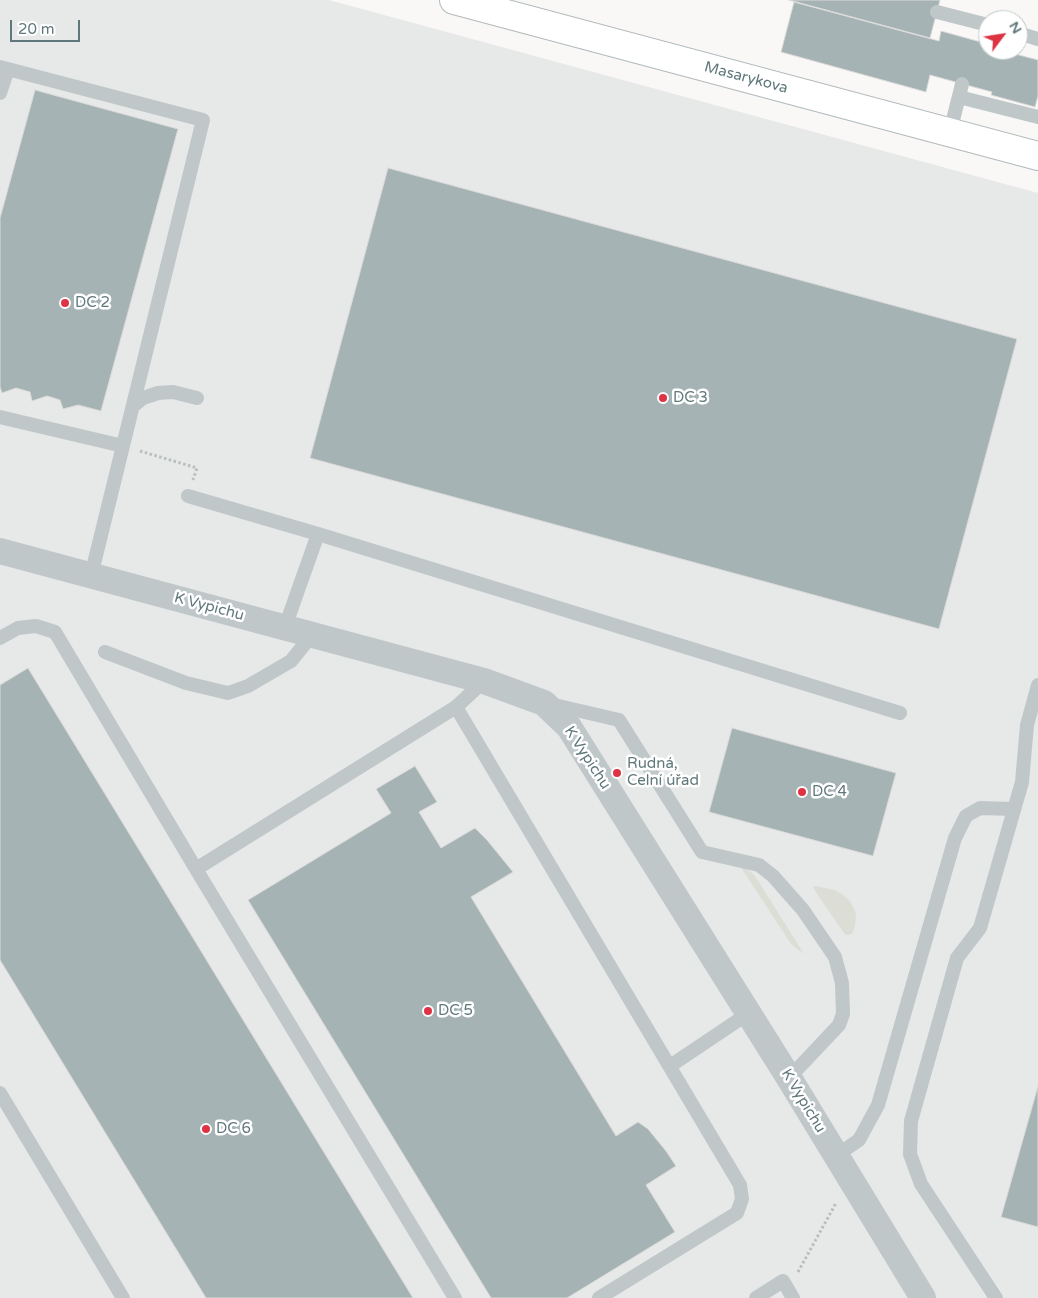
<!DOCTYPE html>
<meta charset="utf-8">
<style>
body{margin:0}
#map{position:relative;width:1038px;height:1298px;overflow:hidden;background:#f9f8f7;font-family:"Varela Round",sans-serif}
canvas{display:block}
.north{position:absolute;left:978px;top:10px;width:50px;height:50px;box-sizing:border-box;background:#fff;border:1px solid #bfc9ca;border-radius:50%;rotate:59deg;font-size:14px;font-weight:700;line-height:20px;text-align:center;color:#60787b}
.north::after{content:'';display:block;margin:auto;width:18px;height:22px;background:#dd3343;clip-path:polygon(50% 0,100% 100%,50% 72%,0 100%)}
.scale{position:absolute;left:10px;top:20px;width:70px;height:22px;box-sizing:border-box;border:2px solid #60787b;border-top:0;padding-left:6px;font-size:15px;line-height:18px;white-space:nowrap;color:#60787b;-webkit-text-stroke:4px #fff;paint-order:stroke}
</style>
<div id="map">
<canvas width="1038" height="1298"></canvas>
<div class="north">N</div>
<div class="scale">20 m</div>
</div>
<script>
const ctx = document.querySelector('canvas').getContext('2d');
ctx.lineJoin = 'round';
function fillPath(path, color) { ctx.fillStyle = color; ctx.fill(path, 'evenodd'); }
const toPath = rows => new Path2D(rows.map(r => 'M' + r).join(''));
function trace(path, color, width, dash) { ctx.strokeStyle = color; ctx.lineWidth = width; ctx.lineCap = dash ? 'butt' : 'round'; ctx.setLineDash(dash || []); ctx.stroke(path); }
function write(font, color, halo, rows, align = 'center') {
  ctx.font = font + ' "Varela Round",sans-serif'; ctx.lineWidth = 5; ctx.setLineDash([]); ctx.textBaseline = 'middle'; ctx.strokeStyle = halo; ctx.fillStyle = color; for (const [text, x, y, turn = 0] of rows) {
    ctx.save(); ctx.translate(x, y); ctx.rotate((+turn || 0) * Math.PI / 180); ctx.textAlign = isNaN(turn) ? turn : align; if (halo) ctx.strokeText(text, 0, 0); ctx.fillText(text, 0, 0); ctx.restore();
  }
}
const built = toPath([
 [0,0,329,0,1038,193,1038,1298,0,1298]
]);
const green = toPath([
 [740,866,745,868,752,873,757,879,804,954,791,944],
 [816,886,834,890,842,894,850,901,855,911,856,916,855,925,852,934,846,935,844,933,815,891,813,887]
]);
const building = toPath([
 [789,0,940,0,930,38,789,0],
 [794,2,939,41,941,31,988,44,988,50,1005,50,1004,51,1038,60,1038,96,1035,107,991,95,992,92,930,75,926,92,781,52,794,2],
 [35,90,178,129,101,411,78,405,63,409,60,400,47,396,32,401,30,392,16,388,2,393,0,387,0,218,35,90],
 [388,168,1017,339,939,629,310,458,388,168],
 [28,668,413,1298,206,1298,0,960,0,685,28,668],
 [732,728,896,773,873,856,709,812,732,728],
 [415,766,437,802,419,812,441,848,475,828,487,840,513,872,471,897,616,1136,638,1122,648,1129,666,1151,676,1166,646,1185,675,1232,567,1298,491,1298,248,900,391,813,376,789,415,766],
 [1038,1086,1038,1227,1001,1217,1038,1086]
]);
const path = toPath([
 [140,451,197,468,193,480],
 [798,1272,836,1203]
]);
const service = toPath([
 [937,12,988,25],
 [1018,33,1038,39],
 [0,67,203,120,91,576],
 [0,93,8,69],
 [959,97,1038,117],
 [950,132,962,84],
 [133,406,143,398,158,393,173,392,197,398],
 [0,417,123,446],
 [188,496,318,534],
 [285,627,318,534,900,713],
 [0,638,18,628,36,626,55,632,196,869,455,1298],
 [105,652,186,683,228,693,248,686,291,661,312,635],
 [550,704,619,720,702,852,759,865,773,876,803,910,835,957,842,983,843,1014,839,1025,789,1078],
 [456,707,740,1185,742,1199,737,1213,599,1298],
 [196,869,456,707,484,681],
 [670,1066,749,1013],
 [0,1093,123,1298],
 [837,1155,859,1140,878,1105,955,838,966,816,980,808,1014,809],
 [756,1298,783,1281,793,1298],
 [996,1298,921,1184,910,1154,911,1121,957,958,980,928,1022,782,1027,725,1038,685]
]);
const minor = toPath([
 [0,551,484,681,544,703,569,727,789,1078,923,1298]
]);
const secondary = toPath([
 [454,0,1038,156]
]);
const markers = [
 [65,303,5,"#dd3343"],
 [663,398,5,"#dd3343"],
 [617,773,5,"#dd3343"],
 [802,792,5,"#dd3343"],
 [428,1011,5,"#dd3343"],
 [206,1129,5,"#dd3343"]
];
const streetNames = [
 ["Masarykova",746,78,15],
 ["K Vypichu",209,607,15],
 ["K Vypichu",587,758,57],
 ["K Vypichu",803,1101,59]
];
const poiNames = [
 ["DC 2",75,303],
 ["DC 3",673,398],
 ["Rudná,",627,764],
 ["Celní úřad",627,781],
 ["DC 4",812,792],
 ["DC 5",438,1011],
 ["DC 6",216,1129]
];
fillPath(built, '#e7e8e8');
fillPath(green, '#dcded6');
fillPath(building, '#a5b3b4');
trace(building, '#dbdad9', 1);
trace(secondary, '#b0babc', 30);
trace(path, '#b9bebf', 3, [2.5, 2.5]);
trace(service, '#c0c7c9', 14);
trace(minor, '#c0c7c9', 26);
trace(secondary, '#fff', 28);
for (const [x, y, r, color] of markers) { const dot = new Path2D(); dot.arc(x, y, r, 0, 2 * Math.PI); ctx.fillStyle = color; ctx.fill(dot); trace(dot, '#fff', 2); }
write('15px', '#60787b', '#fff', streetNames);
write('15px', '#60787b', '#fff', poiNames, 'left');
</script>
